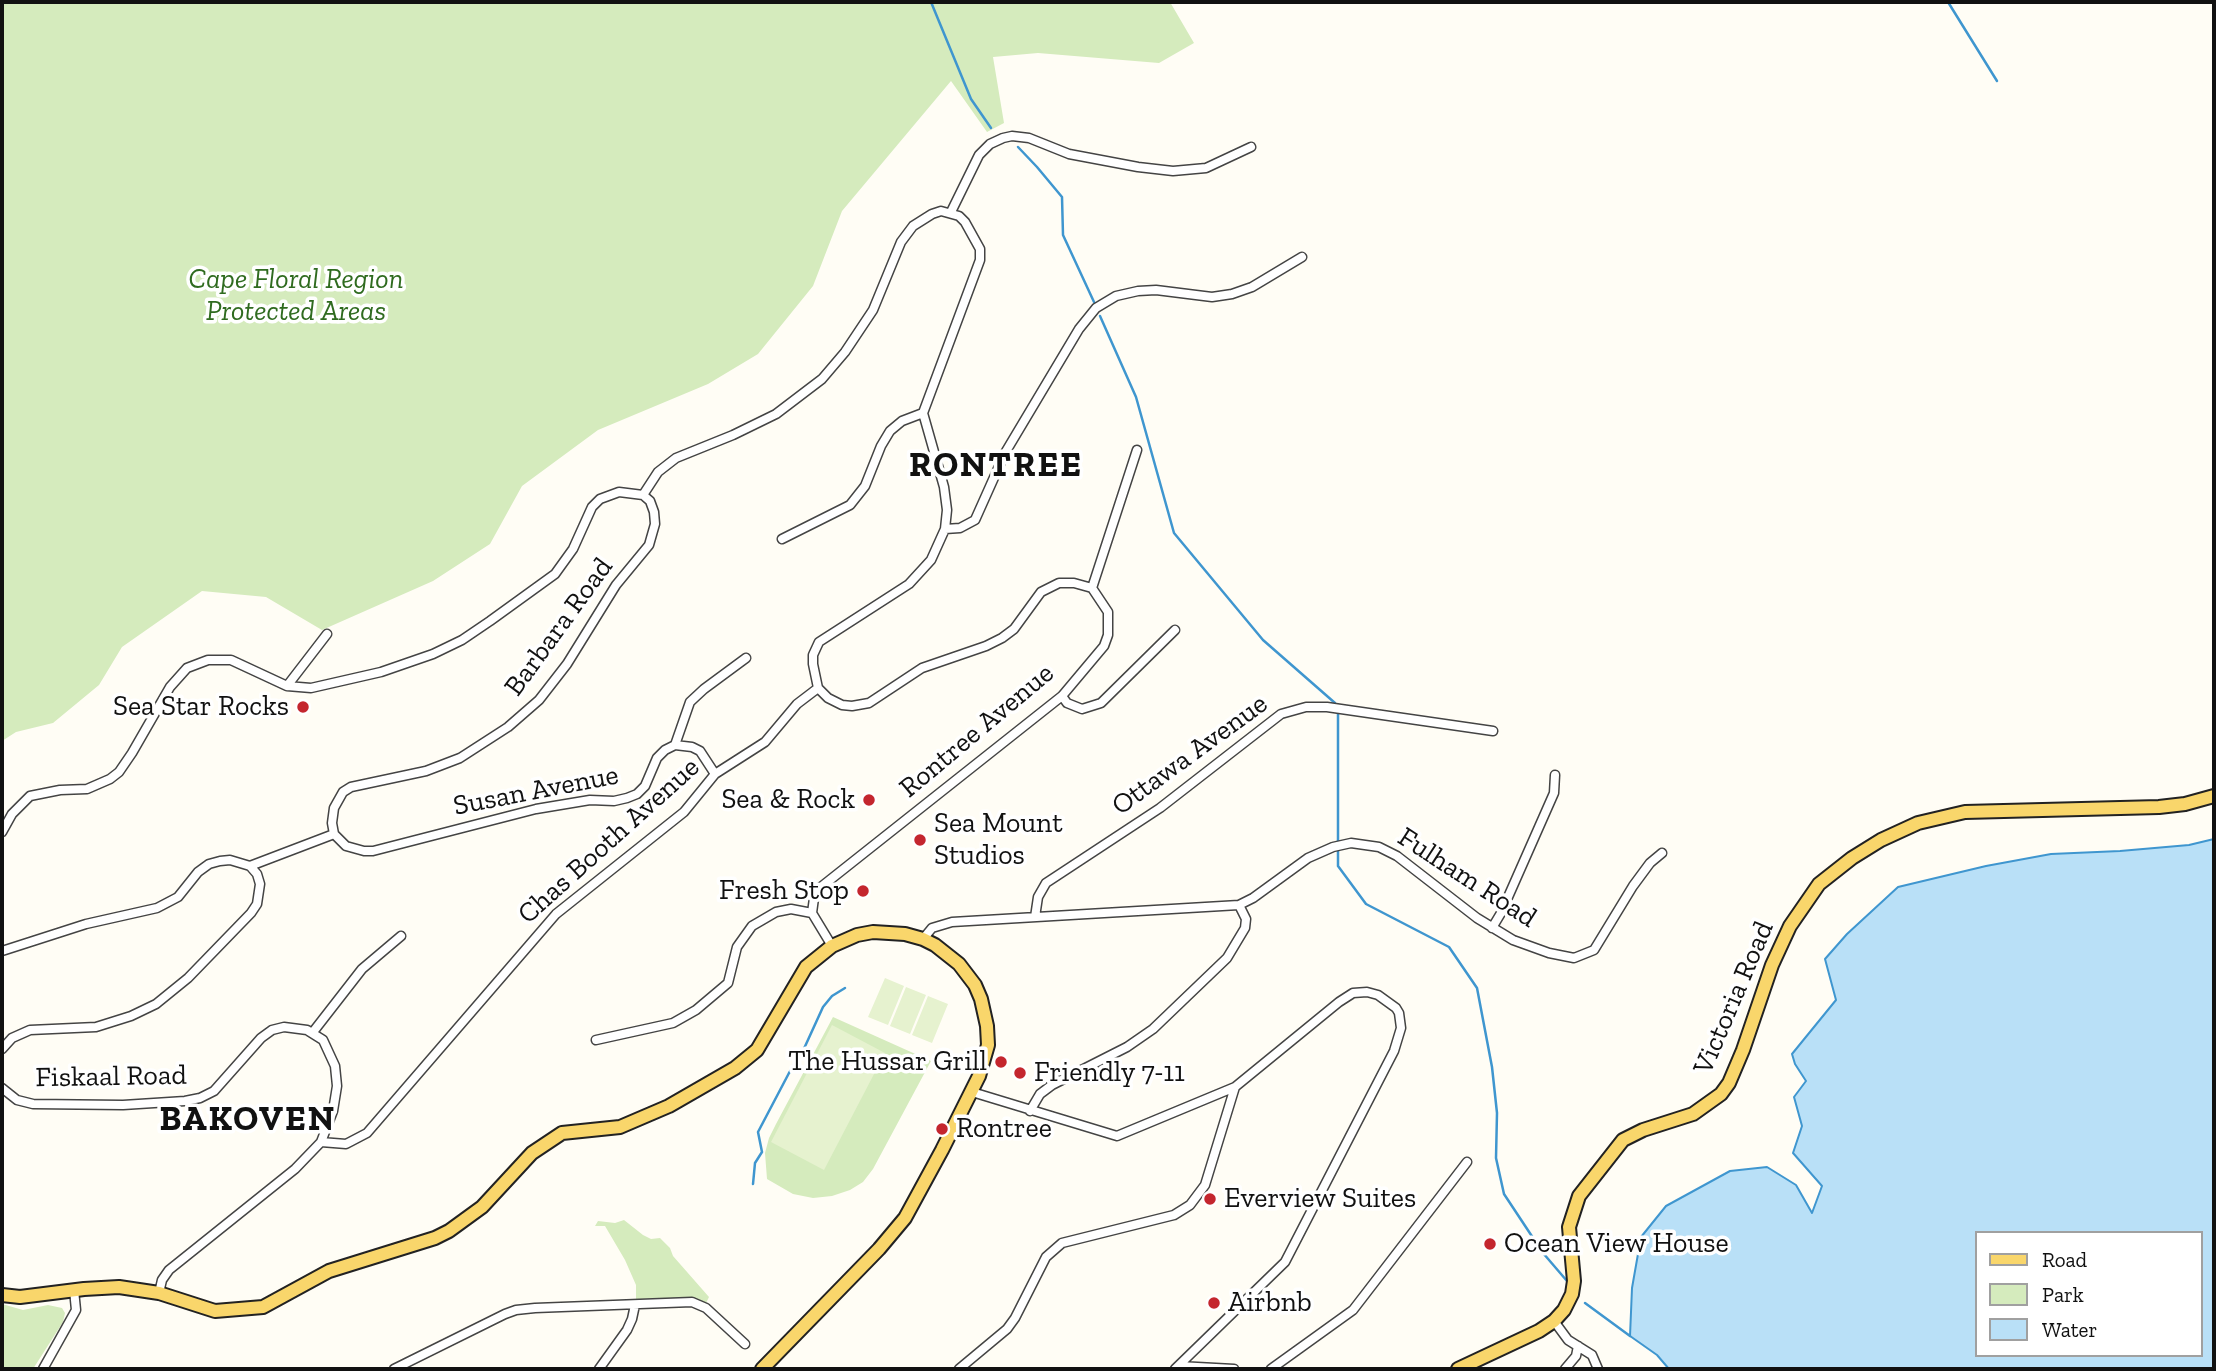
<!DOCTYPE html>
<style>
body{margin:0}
#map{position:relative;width:2216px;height:1371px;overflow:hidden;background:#fffdf5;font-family:"Zilla Slab",serif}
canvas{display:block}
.frame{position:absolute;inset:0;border:4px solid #111;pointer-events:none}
.legend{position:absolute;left:1975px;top:1231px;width:228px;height:126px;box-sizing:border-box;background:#fff;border:2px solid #a0a0a0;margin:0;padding:9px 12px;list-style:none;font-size:21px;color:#111}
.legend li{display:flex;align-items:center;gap:14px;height:35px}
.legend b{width:35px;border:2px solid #a0a0a0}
</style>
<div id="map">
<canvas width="2216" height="1371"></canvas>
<div class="frame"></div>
<ul class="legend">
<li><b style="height:9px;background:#f9d66b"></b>Road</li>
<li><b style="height:19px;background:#d5ebbd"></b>Park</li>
<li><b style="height:19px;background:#b9e0f7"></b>Water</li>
</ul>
</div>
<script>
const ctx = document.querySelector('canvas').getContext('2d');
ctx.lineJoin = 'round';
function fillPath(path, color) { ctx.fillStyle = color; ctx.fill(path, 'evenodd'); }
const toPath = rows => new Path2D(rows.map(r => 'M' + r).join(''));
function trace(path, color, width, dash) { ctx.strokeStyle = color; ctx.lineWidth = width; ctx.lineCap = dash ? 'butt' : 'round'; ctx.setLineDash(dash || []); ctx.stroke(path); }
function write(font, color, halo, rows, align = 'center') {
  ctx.font = font + ' "Zilla Slab",serif'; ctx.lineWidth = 7; ctx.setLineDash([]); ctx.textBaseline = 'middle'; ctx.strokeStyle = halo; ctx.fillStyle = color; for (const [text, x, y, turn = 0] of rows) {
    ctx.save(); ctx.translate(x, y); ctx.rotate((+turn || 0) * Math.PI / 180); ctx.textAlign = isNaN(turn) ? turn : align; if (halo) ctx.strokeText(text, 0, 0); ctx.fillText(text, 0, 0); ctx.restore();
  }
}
const green = toPath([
 [2,2,1170,2,1194,43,1159,63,1038,53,993,57,1004,123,987,132,951,81,842,211,813,286,758,354,708,384,598,430,522,486,490,544,433,581,322,630,266,597,202,591,122,647,99,685,53,723,16,732,2,741],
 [833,1017,931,1061,873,1169,863,1182,850,1190,832,1196,813,1198,793,1194,767,1179,765,1153,769,1138,776,1124],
 [624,1220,643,1235,651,1239,660,1238,670,1248,673,1256,709,1297,706,1303,691,1298,636,1301,636,1285,625,1260,605,1226,595,1226,598,1221,615,1223],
 [2,1304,23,1310,48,1305,62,1308,65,1313,63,1322,33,1369,2,1369]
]);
const pitch = toPath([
 [885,978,904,986,888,1025,868,1017],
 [906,987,926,995,910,1034,890,1026],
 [928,996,948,1004,932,1043,912,1035],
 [832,1025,885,1053,824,1170,771,1142]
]);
const water = toPath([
 [2214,839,2214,1369,1669,1369,1657,1355,1630,1336,1632,1288,1641,1237,1666,1206,1730,1171,1767,1167,1796,1185,1812,1213,1822,1186,1793,1153,1802,1126,1794,1097,1806,1081,1795,1064,1792,1054,1836,1000,1825,959,1847,934,1898,887,1986,866,2051,854,2120,851,2189,845,2214,839],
 [1976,1233,2200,1233,2200,1355,1976,1355,1976,1233]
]);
const stream = toPath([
 [931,2,971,99,991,128],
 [1948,2,1997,81],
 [1018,147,1037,167,1062,197,1063,235,1094,302],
 [1100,316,1136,397,1174,533,1263,640,1335,703],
 [1338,843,1338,712],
 [1338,848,1338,866,1366,904,1449,947,1477,988,1492,1067,1497,1113,1496,1158,1504,1194,1543,1253,1567,1281],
 [753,1184,755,1163,762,1152,758,1132,789,1073,802,1053,823,1007,832,996,845,988],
 [1585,1303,1630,1336]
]);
const minor = toPath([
 [951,212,979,155,990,144,1003,138,1012,136,1029,138,1069,154,1138,167,1173,171,1206,168,1251,147],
 [643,495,658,472,676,458,733,435,776,414,822,379,845,352,873,310,901,242,913,226,932,214,941,211,959,216,965,222,980,249,980,260,923,413,944,487,947,510,945,529,931,560,909,584,819,642,813,655,813,664,818,688],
 [945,529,960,528,975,520,1005,453,1079,329,1096,308,1116,296,1138,291,1156,290,1212,297,1232,294,1252,287,1302,257],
 [782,539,850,505,865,486,881,446,890,431,902,421,923,413],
 [1092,588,1137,450],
 [287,686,327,634],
 [818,688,828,698,842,705,852,706,869,703,922,668,986,646,1002,638,1014,629,1041,592,1059,583,1074,583,1092,588,1108,612,1108,635,1104,646,1062,696,821,887,814,898,812,913,832,946],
 [1062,696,1067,703,1082,709,1101,703,1175,630],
 [675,745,690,702,704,689,746,658],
 [2,832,12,814,30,796,60,790,87,789,110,779,119,772,132,753,170,687,187,668,208,660,231,660,287,686,311,688,381,672,433,654,462,640,490,621,555,574,573,549,592,507,600,499,619,492,643,495],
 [334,834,332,823,334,808,343,792,351,787,426,771,460,758,508,727,539,700,567,664,616,585,649,545,655,524,654,512,650,501,643,495],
 [334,834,346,846,364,851,373,851,536,809,590,800,614,801,627,798,637,794,645,786,657,758,665,750,675,745,692,747,700,751,715,774],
 [250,866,334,834],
 [1035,917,1038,897,1046,883,1160,808,1281,714,1306,707,1327,707,1493,731],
 [1492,928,1501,913,1554,793,1555,775],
 [923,939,932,928,952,922,1239,905,1253,898,1308,858,1333,847,1351,843,1379,847,1397,856,1477,918,1513,940,1549,953,1574,958,1594,950,1633,886,1650,863,1662,853],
 [2,951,86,924,157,908,178,897,198,872,209,864,220,861,230,860,250,866,257,874,260,884,257,904,251,913,188,978,156,1004,131,1016,96,1027,30,1030,12,1038,2,1049],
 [313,1032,362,969,401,936],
 [596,1040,673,1023,696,1010,728,983,737,947,752,926,776,912,791,909,812,913],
 [2,1088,17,1100,33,1104,123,1105,185,1101,200,1098,214,1091,261,1038,272,1030,284,1027,307,1030,323,1040,335,1066,337,1086,333,1111,321,1142,295,1169,169,1270,162,1280,159,1293],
 [972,1092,1117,1136,1235,1087,1339,1002,1353,993,1367,992,1378,995,1396,1008,1399,1013,1401,1028,1394,1051,1285,1262,1175,1369],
 [1030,1111,1040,1094,1052,1085,1127,1047,1153,1029,1227,958,1245,928,1246,919,1239,905],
 [321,1142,346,1144,367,1133,556,914,684,812,715,774,765,742,797,704,818,688],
 [1554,1321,1568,1340,1592,1355,1598,1369],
 [1179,1366,1234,1369],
 [43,1369,76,1310,74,1290],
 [394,1369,505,1314,516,1310,535,1308,692,1302,706,1308,745,1344],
 [599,1369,627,1330,632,1319,635,1305],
 [959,1369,1007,1329,1015,1318,1046,1257,1062,1243,1174,1215,1190,1205,1205,1185,1235,1087],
 [1271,1369,1353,1310,1467,1162],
 [1565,1369,1576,1356,1578,1346]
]);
const primary = toPath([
 [2,1295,20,1297,84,1289,119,1287,159,1293,215,1311,263,1307,329,1271,435,1238,449,1231,482,1207,532,1153,562,1133,620,1127,669,1106,735,1068,757,1050,806,967,832,946,857,935,873,932,905,934,923,939,935,945,959,964,975,985,981,999,987,1026,988,1045,979,1076,942,1150,905,1218,879,1249,762,1369],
 [1458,1369,1539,1331,1554,1321,1564,1310,1572,1294,1574,1281,1569,1227,1579,1196,1623,1140,1643,1130,1693,1114,1721,1094,1729,1083,1743,1050,1772,965,1790,926,1819,884,1852,858,1881,840,1918,823,1965,812,2159,807,2185,804,2214,796]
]);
const markers = [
 [303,707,7,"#c4262e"],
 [869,800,7,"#c4262e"],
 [920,840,7,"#c4262e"],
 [863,891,7,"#c4262e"],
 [1001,1062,7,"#c4262e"],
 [1020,1073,7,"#c4262e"],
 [942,1129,7,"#c4262e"],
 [1210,1199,7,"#c4262e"],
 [1490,1244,7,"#c4262e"],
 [1214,1303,7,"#c4262e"]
];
const parkNames = [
 ["Cape Floral Region",296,280],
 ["Protected Areas",296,312]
];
const streetNames = [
 ["Barbara Road",559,627,-54],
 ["Rontree Avenue",977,731,-40],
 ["Ottawa Avenue",1190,755,-36],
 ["Susan Avenue",536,791,-11],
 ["Chas Booth Avenue",609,841,-42],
 ["Fulham Road",1467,878,33],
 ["Victoria Road",1734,998,-67],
 ["Fiskaal Road",111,1077,-1]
];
const poiNames = [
 ["Sea Star Rocks",289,707,"right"],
 ["Sea & Rock",855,800,"right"],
 ["Sea Mount",934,824],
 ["Studios",934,856],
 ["Fresh Stop",849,891,"right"],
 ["The Hussar Grill",987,1062,"right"],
 ["Friendly 7-11",1034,1073],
 ["Rontree",956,1129],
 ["Everview Suites",1224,1199],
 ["Ocean View House",1504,1244],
 ["Airbnb",1228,1303]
];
const districtNames = [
 ["RONTREE",996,466],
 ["BAKOVEN",248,1120]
];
fillPath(green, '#d5ebbd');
fillPath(pitch, '#e6f2cf');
fillPath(water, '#b9e0f7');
trace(water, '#3f96cf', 2);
trace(stream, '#3f96cf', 2.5);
trace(minor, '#444', 11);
trace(primary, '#222', 16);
trace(minor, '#fff', 8);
trace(primary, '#f9d66b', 12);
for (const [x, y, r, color] of markers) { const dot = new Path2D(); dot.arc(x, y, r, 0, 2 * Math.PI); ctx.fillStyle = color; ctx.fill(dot); trace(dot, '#fff', 2.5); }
write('italic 28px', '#2f6b1f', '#fff', parkNames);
write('28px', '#111', '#fff', streetNames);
write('28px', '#111', '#fff', poiNames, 'left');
ctx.letterSpacing = '2px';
write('bold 35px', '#111', '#fff', districtNames);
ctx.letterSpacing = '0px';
</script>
